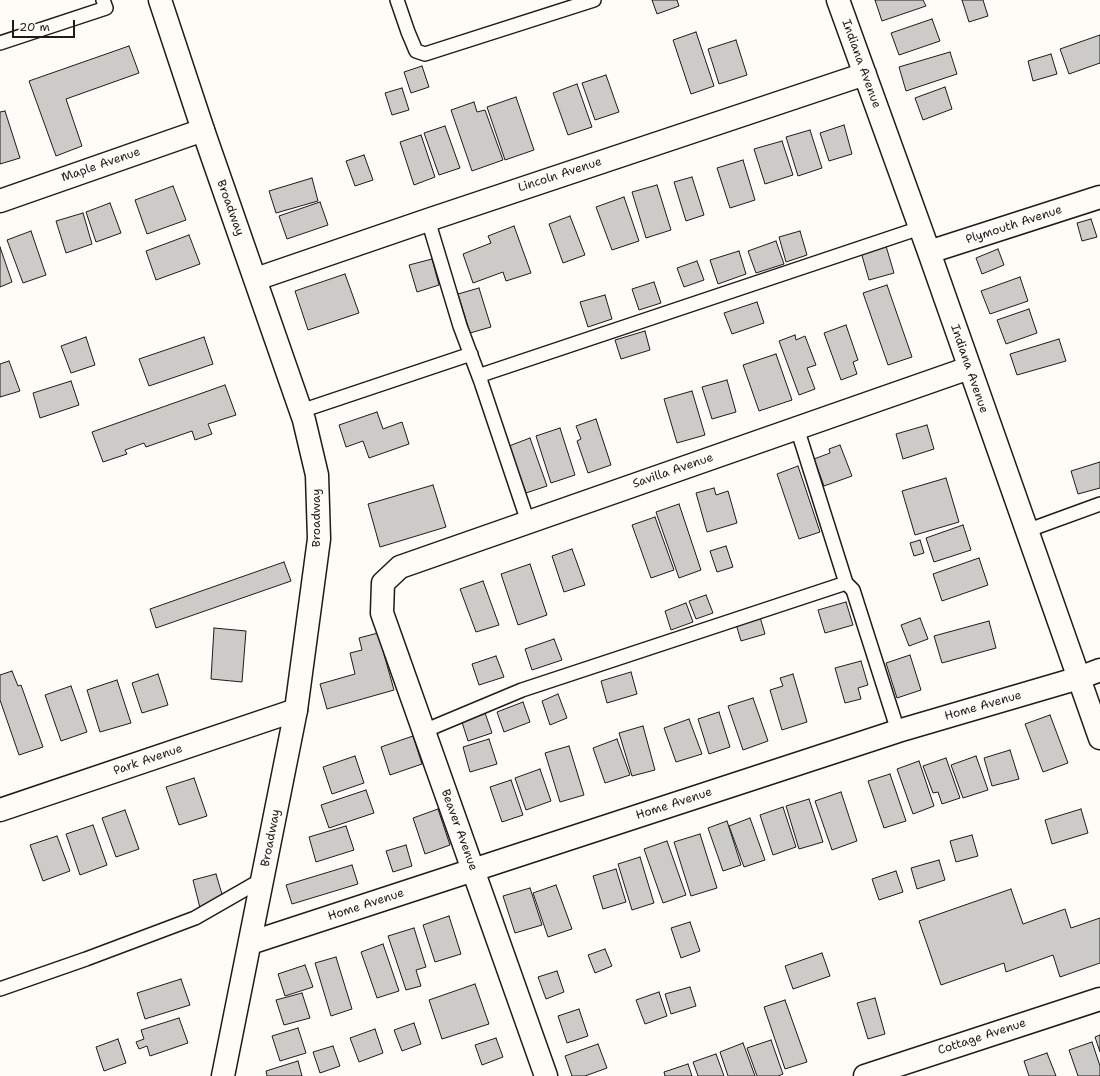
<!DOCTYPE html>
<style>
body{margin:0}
#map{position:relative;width:1100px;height:1076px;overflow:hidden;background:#fdfcf7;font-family:"Shantell Sans",sans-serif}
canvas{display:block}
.scale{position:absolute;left:12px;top:20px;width:63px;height:18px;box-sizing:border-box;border:2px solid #1c1c1c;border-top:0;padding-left:5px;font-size:12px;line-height:14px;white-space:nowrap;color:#1c1c1c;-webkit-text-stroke:3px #fdfcf7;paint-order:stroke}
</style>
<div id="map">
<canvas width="1100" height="1076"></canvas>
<div class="scale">20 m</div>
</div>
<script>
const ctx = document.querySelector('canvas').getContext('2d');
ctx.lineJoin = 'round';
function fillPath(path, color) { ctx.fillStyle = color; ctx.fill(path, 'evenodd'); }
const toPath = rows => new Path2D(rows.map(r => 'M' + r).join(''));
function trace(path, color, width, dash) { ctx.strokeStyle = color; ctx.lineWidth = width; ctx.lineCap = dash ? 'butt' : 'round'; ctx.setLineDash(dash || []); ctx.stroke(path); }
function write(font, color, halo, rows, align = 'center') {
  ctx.font = font + ' "Shantell Sans",sans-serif'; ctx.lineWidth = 4; ctx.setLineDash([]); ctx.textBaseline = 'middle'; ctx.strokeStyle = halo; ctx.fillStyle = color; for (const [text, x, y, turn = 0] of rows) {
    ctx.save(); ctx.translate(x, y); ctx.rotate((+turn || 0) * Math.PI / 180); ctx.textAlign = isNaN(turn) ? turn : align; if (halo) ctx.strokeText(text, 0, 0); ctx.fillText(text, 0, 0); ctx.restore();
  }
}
const building = toPath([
 [652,0,677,0,679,6,657,14,652,0],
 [875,0,923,0,926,6,882,21,875,0],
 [962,0,983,0,988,16,969,22,962,0],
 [932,19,940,41,899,55,891,33,932,19],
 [696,32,714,86,691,94,673,40,696,32],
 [1100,35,1100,63,1069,74,1060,49,1100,35],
 [736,40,747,75,719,84,708,49,736,40],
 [129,46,139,73,66,99,82,146,56,156,29,81,129,46],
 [950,52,957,74,906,91,899,67,950,52],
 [1051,54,1057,74,1033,81,1028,61,1051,54],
 [422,66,429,87,411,93,404,72,422,66],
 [606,75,619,112,595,120,582,83,606,75],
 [577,84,592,127,568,135,553,93,577,84],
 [945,87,952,109,923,120,915,98,945,87],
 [402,88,409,110,392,115,385,93,402,88],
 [516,97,534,150,505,160,487,107,516,97],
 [474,102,477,112,485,110,503,160,472,171,451,110,474,102],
 [5,111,20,158,0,164,0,112,5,111],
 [844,125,852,154,829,161,820,133,844,125],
 [445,126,460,168,439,175,424,133,445,126],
 [810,130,822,168,798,176,786,137,810,130],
 [421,135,435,177,414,185,400,142,421,135],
 [782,141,793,175,765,184,754,149,782,141],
 [364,155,373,180,355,186,346,161,364,155],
 [743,160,755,200,730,208,717,168,743,160],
 [692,177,704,215,686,221,674,182,692,177],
 [312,178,318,201,276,213,269,191,312,178],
 [657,185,671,230,646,238,632,192,657,185],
 [173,186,186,220,147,234,135,200,173,186],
 [624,197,639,241,612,250,596,207,624,197],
 [320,202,328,225,287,239,279,216,320,202],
 [110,203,121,233,96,242,86,212,110,203],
 [83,213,92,244,66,253,56,221,83,213],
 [570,216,585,255,563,263,549,224,570,216],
 [1091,219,1097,237,1082,241,1077,223,1091,219],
 [514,226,531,273,506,281,503,272,473,283,463,254,491,243,488,236,514,226],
 [31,231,46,275,23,283,7,240,31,231],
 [800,231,807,255,786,262,779,237,800,231],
 [189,235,200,264,156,280,146,251,189,235],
 [776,241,784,264,756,273,748,251,776,241],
 [886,246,894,273,869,280,861,252,886,246],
 [0,247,12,282,0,287,0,247],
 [998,249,1004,265,982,274,976,258,998,249],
 [739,251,746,274,718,284,710,260,739,251],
 [432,259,439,285,417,292,409,265,432,259],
 [697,261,704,280,684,287,677,268,697,261],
 [345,274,359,313,308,330,295,291,345,274],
 [1020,277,1028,301,990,314,981,291,1020,277],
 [654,282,661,303,639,310,632,289,654,282],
 [887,285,912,357,888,365,863,293,887,285],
 [479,288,491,327,470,333,458,294,479,288],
 [605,295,612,319,588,327,580,302,605,295],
 [757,302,764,323,732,334,724,313,757,302],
 [1029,309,1037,333,1006,344,997,320,1029,309],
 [846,325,858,360,853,362,857,374,841,380,824,333,846,325],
 [645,331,650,350,621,359,615,340,645,331],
 [795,335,796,340,805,336,816,365,807,368,815,389,799,395,779,341,795,335],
 [86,337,95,365,71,373,61,346,86,337],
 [204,337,213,364,149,386,139,359,204,337],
 [1059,339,1066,361,1017,375,1010,354,1059,339],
 [776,354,792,400,759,411,743,365,776,354],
 [9,361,20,391,0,397,0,364,9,361],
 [727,380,736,412,712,419,702,387,727,380],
 [71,381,79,405,40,418,33,393,71,381],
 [225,385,236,415,208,424,212,434,195,440,192,431,146,447,144,443,125,450,127,454,103,462,92,432,225,385],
 [692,391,705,435,677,443,664,399,692,391],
 [377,412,383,429,402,422,409,444,369,458,363,441,346,447,339,425,377,412],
 [596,419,611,465,588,473,577,441,581,439,576,426,596,419],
 [927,425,934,449,903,459,896,434,927,425],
 [560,428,575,475,551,483,536,436,560,428],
 [530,438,547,486,526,493,509,446,530,438],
 [840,445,852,476,824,486,814,459,830,453,829,449,840,445],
 [1100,462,1100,488,1078,494,1071,471,1100,462],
 [798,466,820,532,799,539,777,474,798,466],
 [946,478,959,522,915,535,902,491,946,478],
 [433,485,446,527,380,547,368,504,433,485],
 [714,488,716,495,728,491,737,523,707,532,696,493,714,488],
 [679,504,701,570,679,578,656,512,679,504],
 [655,517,674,570,651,578,632,525,655,517],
 [963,525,971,550,934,562,926,538,963,525],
 [920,540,924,553,914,556,910,543,920,540],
 [726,546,733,567,717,572,710,551,726,546],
 [572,549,585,585,564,592,552,556,572,549],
 [979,558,988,585,942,601,933,574,979,558],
 [284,562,291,581,156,628,150,609,284,562],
 [530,564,547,615,518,625,501,574,530,564],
 [483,581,499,625,476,632,460,589,483,581],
 [706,595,713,613,696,619,689,601,706,595],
 [846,602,853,625,825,633,818,610,846,602],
 [686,603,693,622,671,630,665,611,686,603],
 [760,617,765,634,741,641,736,624,760,617],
 [920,618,928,639,909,646,901,625,920,618],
 [989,621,996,648,942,663,934,636,989,621],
 [214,628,246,631,242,682,211,679,214,628],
 [378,633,394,690,327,709,320,684,355,674,350,653,362,650,359,638,378,633],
 [554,639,562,660,532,670,525,649,554,639],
 [910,655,921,690,897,698,886,663,910,655],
 [496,656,504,677,479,685,472,664,496,656],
 [861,661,868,685,858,688,861,699,845,703,835,668,861,661],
 [12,671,18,686,21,685,43,747,19,755,0,700,0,675,12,671],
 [631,672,637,694,607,703,601,681,631,672],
 [158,674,168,705,142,713,132,683,158,674],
 [793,674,807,722,782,730,770,690,783,686,780,678,793,674],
 [117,680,131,723,100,732,87,690,117,680],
 [71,686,87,732,61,741,45,695,71,686],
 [558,694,567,718,550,725,542,701,558,694],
 [753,698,768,741,743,750,728,706,753,698],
 [523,702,530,722,504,732,497,712,523,702],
 [484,710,492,733,468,741,461,719,484,710],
 [719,712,730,747,709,754,698,719,719,712],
 [1050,715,1068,763,1043,772,1025,724,1050,715],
 [689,719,702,754,676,762,664,728,689,719],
 [643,726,655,770,632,776,619,733,643,726],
 [413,736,422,764,390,775,381,747,413,736],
 [489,739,497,764,470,772,463,747,489,739],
 [617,739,630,775,605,783,593,748,617,739],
 [569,746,584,795,560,802,545,753,569,746],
 [1010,750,1019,779,992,786,984,758,1010,750],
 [355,756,364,783,332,794,323,767,355,756],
 [976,756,988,790,963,798,951,765,976,756],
 [946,758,960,798,942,804,938,792,933,793,923,766,946,758],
 [919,761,934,806,913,814,897,769,919,761],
 [540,769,551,801,526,810,515,778,540,769],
 [890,774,906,821,884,828,868,781,890,774],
 [194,778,207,816,179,825,166,787,194,778],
 [511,780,523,815,502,822,490,787,511,780],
 [366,790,374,813,329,828,321,805,366,790],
 [841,792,857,841,832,850,815,801,841,792],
 [809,799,823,842,799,849,786,806,809,799],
 [783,807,796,847,773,855,760,815,783,807],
 [438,809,450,845,425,854,413,818,438,809],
 [1081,809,1088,833,1052,844,1045,820,1081,809],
 [125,810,139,849,116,857,102,818,125,810],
 [750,818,765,860,744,867,729,826,750,818],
 [727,821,741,865,723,871,708,828,727,821],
 [93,825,107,865,80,875,66,834,93,825],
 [346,826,354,850,316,862,309,837,346,826],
 [700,834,717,888,691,896,674,842,700,834],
 [972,835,978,856,956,862,950,841,972,835],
 [57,836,70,871,43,881,30,845,57,836],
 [667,841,686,895,663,903,644,849,667,841],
 [406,845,412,866,393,872,386,851,406,845],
 [640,857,654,903,632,910,618,864,640,857],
 [939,860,945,880,917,889,911,868,939,860],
 [352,865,358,884,292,904,286,885,352,865],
 [616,869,626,902,603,909,593,876,616,869],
 [896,871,903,892,879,900,872,879,896,871],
 [216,874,224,901,200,908,193,880,216,874],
 [556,885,572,929,548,937,533,893,556,885],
 [530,888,542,925,515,933,503,896,530,888],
 [1011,889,1023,924,1065,909,1071,928,1100,918,1100,963,1060,977,1053,955,1006,972,1004,963,941,985,919,921,1011,889],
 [449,916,461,954,435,962,423,925,449,916],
 [690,922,700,951,681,958,671,928,690,922],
 [414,928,426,967,416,970,421,986,406,990,388,936,414,928],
 [383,944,399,991,377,998,361,952,383,944],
 [605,949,612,966,595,973,588,955,605,949],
 [822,953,830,976,793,989,785,966,822,953],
 [336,957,352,1009,331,1016,315,963,336,957],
 [305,965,313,987,285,996,278,974,305,965],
 [557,971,564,992,546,999,538,977,557,971],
 [181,979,190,1005,145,1019,137,993,181,979],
 [475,984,489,1024,442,1039,429,1000,475,984],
 [690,987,696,1006,671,1014,665,994,690,987],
 [659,992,667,1016,645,1024,636,1000,659,992],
 [302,993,310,1018,284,1025,276,1000,302,993],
 [875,998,885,1034,868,1039,857,1003,875,998],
 [785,1000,807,1062,785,1069,764,1007,785,1000],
 [579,1009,588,1036,567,1043,558,1016,579,1009],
 [179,1018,188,1043,150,1056,147,1046,139,1049,136,1042,144,1039,141,1030,179,1018],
 [414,1023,421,1044,402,1051,394,1030,414,1023],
 [298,1028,306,1053,280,1061,272,1036,298,1028],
 [375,1029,383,1053,359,1062,350,1038,375,1029],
 [1100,1035,1100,1052,1095,1037,1100,1035],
 [496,1038,503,1057,482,1065,475,1045,496,1038],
 [118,1039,126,1063,104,1071,96,1047,118,1039],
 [771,1040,783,1074,778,1076,757,1076,747,1048,771,1040],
 [1092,1042,1100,1066,1100,1076,1078,1076,1069,1050,1092,1042],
 [743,1043,755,1076,728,1076,720,1052,743,1043],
 [598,1044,607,1068,585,1076,572,1076,565,1056,598,1044],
 [333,1046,340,1066,320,1073,313,1052,333,1046],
 [1047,1053,1056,1076,1029,1076,1024,1061,1047,1053],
 [716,1054,724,1076,698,1076,693,1062,716,1054],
 [298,1061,302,1076,267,1076,266,1071,298,1061],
 [688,1064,692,1076,665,1076,664,1072,688,1064]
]);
const lane = toPath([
 [397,0,408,32,416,51,425,54,594,0],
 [0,43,106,8,103,0],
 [428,220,460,326,481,382,528,522],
 [481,382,481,375,920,228],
 [301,411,471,354],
 [797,428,846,583,853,590,898,731],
 [1026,531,1100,504],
 [424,731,522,690,846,583],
 [0,989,86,959,195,918,263,879]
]);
const street = toPath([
 [838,0,929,252,1100,738],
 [0,201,203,130],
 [929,252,1100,197],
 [256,279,428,220,865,74],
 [0,810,296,710],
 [546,1076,382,613,383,583,400,567,969,368],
 [865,1076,1100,999]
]);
const secondary = toPath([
 [160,0,203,130,304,420,317,475,319,539,296,710,223,1076],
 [250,943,898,731,1079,678,1100,670]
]);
const streetNames = [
 ["Indiana Avenue",861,64,70],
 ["Maple Avenue",101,165,-19],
 ["Lincoln Avenue",560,175,-18],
 ["Broadway",230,208,70],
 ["Plymouth Avenue",1014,225,-18],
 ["Indiana Avenue",969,369,71],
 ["Savilla Avenue",673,471,-19],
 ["Broadway",317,518,-90],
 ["Home Avenue",983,706,-16],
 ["Park Avenue",148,760,-19],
 ["Home Avenue",674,804,-18],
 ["Beaver Avenue",459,830,70],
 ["Broadway",271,838,-79],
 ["Home Avenue",366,905,-18],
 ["Cottage Avenue",982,1037,-18]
];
fillPath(building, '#cccbc8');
trace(building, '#1c1c1c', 1);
trace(lane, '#1c1c1c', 16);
trace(street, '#1c1c1c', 25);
trace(secondary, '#1c1c1c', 25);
trace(lane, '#fdfcf7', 13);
trace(street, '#fdfcf7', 22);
trace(secondary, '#fdfcf7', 22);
write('12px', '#1c1c1c', '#fdfcf7', streetNames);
</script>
